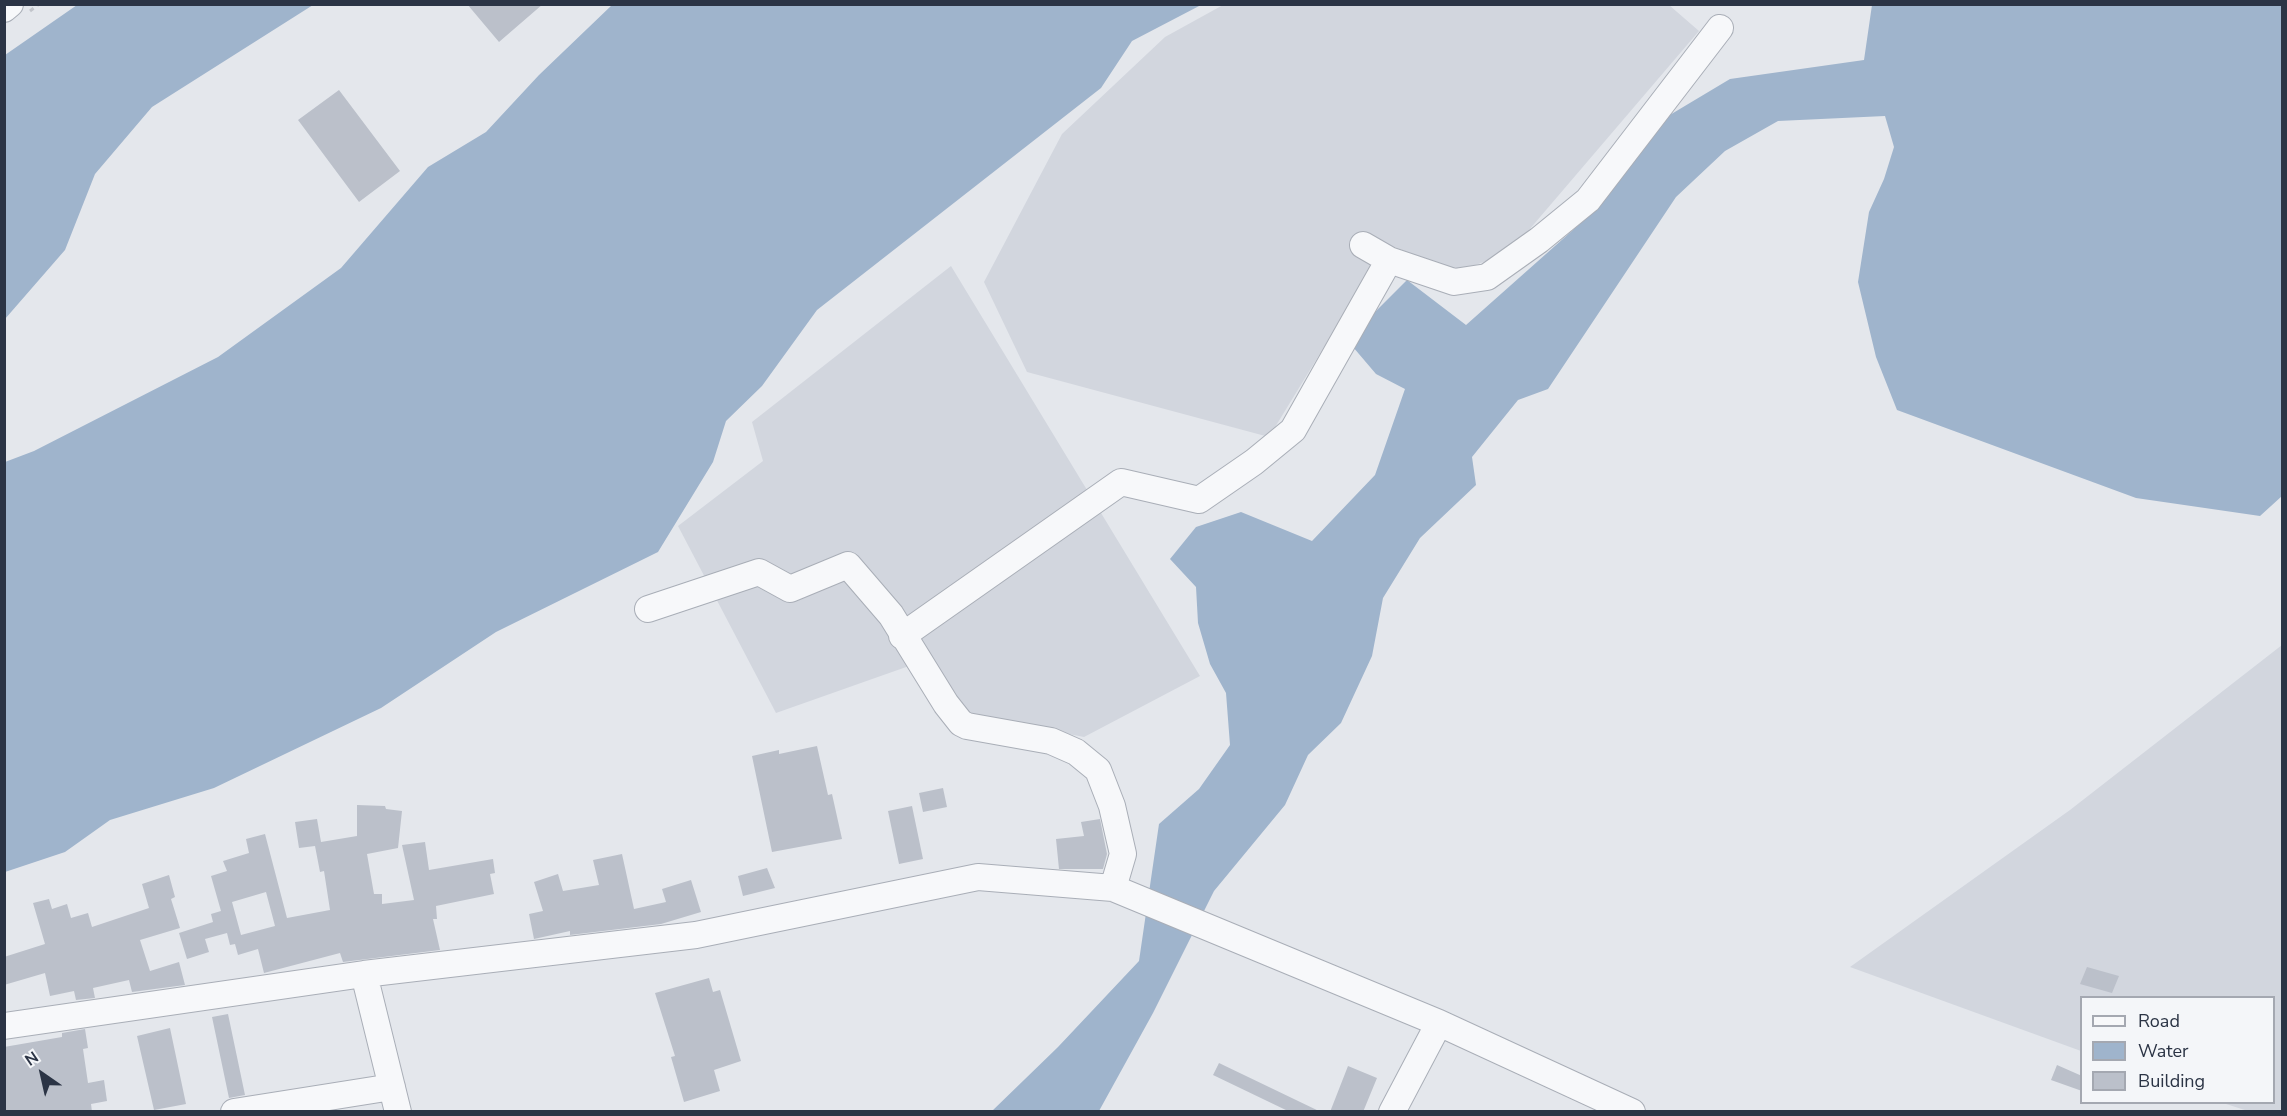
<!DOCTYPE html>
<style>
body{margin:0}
#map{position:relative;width:2287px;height:1116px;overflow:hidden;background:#e4e7ec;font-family:"Nunito Sans",sans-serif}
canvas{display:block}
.frame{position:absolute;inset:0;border:6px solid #2b3445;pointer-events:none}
.legend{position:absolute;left:2080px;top:996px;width:195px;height:108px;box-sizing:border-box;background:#f4f6f9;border:2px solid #a4a8b1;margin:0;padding:8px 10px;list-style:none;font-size:18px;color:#2b3445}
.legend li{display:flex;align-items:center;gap:12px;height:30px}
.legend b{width:30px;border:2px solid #a4a8b1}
.north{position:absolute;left:12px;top:1044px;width:60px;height:60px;-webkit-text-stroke:4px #f4f6f9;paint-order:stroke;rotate:326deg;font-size:16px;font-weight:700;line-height:24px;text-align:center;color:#2b3445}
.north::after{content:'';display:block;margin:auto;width:21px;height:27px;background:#2b3445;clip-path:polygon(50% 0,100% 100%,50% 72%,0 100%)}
</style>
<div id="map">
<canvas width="2287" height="1116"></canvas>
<div class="frame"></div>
<ul class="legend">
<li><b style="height:8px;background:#f7f8fa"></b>Road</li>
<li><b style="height:16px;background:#9fb4cc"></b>Water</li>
<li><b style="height:16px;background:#bbc0ca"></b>Building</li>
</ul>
<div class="north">N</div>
</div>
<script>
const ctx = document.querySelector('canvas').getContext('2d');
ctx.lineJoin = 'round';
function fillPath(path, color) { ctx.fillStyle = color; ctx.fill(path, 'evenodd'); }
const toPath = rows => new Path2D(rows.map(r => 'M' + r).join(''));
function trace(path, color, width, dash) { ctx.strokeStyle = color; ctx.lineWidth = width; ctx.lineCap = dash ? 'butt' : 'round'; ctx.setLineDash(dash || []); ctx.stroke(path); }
const built = toPath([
 [1223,5,1669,5,1699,31,1511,251,1458,272,1387,244,1269,437,1027,372,984,282,1062,134,1165,37],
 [951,266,1200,676,1084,737,972,715,909,666,776,713,678,526,763,461,752,422],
 [2282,645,2282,1111,2248,1111,2223,1103,2274,1102,2274,998,2082,998,2081,1051,1850,967,2070,810]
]);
const water = toPath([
 [77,5,313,5,152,107,95,174,65,250,5,319,5,55],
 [612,5,1201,5,1132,41,1101,88,817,310,762,386,726,421,713,462,658,552,496,632,381,708,214,788,110,820,65,852,5,872,5,462,34,451,218,357,341,268,428,167,486,132,539,75],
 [1872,5,2282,5,2282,496,2260,516,2136,498,1897,410,1876,357,1858,282,1869,212,1884,179,1894,147,1885,116,1778,121,1725,151,1676,197,1548,389,1518,400,1472,457,1476,485,1420,538,1383,598,1372,656,1341,723,1308,755,1285,805,1214,891,1153,1013,1099,1111,991,1112,1058,1047,1139,961,1159,824,1199,789,1230,745,1226,693,1210,664,1198,623,1196,587,1170,559,1196,527,1241,512,1312,541,1375,475,1405,389,1376,374,1353,347,1374,313,1407,280,1466,325,1591,214,1638,134,1730,79,1864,60]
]);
const building = toPath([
 [467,4,543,4,499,42],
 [339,90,400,171,359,202,298,120],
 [817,746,828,795,832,794,842,839,772,852,752,756,779,750,779,754],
 [943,788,947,807,923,812,919,793],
 [357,805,385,806,386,809,402,811,398,848,367,854,374,894,382,894,382,904,414,900,402,845,425,842,429,870,493,859,495,873,490,874,494,894,436,906,437,919,433,919,440,950,343,962,340,953,264,973,258,949,238,955,235,944,230,945,227,933,205,939,209,952,187,959,179,933,213,922,211,914,221,911,211,876,227,871,223,861,249,853,246,839,265,834,287,918,330,910,324,871,320,872,315,846,299,848,295,822,317,819,321,842,357,836],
 [266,892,275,926,241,935,232,902],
 [912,806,923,859,899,864,888,811],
 [1100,819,1107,854,1103,869,1059,869,1056,839,1084,836,1081,822],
 [622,854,634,909,666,902,662,889,691,880,701,912,661,924,570,935,570,931,534,939,529,914,543,911,534,882,558,874,563,891,599,885,593,860],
 [767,868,775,888,743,896,738,876],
 [169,875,175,897,171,899,180,928,140,940,150,971,179,962,185,985,132,992,129,980,93,988,95,998,76,1000,74,991,50,996,45,973,4,985,4,957,45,944,33,903,49,899,52,909,67,904,71,918,88,913,92,927,149,908,142,884],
 [2087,967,2119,976,2112,993,2080,984],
 [709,978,713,992,720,990,741,1061,714,1070,720,1091,684,1102,671,1057,675,1056,655,993],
 [228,1014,245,1095,229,1098,212,1017],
 [170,1028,186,1104,154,1110,137,1036],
 [85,1029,88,1048,83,1049,88,1083,104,1080,107,1101,91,1104,92,1112,4,1112,4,1047,62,1037,62,1033],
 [1219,1063,1321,1112,1290,1112,1213,1075],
 [2057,1065,2082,1076,2082,1091,2051,1080],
 [1348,1066,1377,1078,1363,1112,1330,1112]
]);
const path = toPath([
 [30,11,39,4]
]);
const minor = toPath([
 [4,9,10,4],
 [1363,245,1389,260],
 [648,609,759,572,790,589,848,565,891,615,946,704,961,723,967,726,1051,741,1076,752,1098,770,1112,806,1123,854,1113,888],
 [902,636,1121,482,1199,500,1254,462,1293,430,1389,260,1454,282,1487,277,1539,240,1588,200,1720,28],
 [364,974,398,1112],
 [4,1026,364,974,696,935,978,877,1113,888,1439,1023,1632,1112],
 [234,1112,392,1087],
 [1392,1112,1439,1023]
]);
fillPath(built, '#d2d6de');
fillPath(water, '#9fb4cc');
fillPath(building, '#bbc0ca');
trace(minor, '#a9aeb7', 28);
trace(path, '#c2c5cb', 3, [4.5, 4.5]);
trace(minor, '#f7f8fa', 26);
</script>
